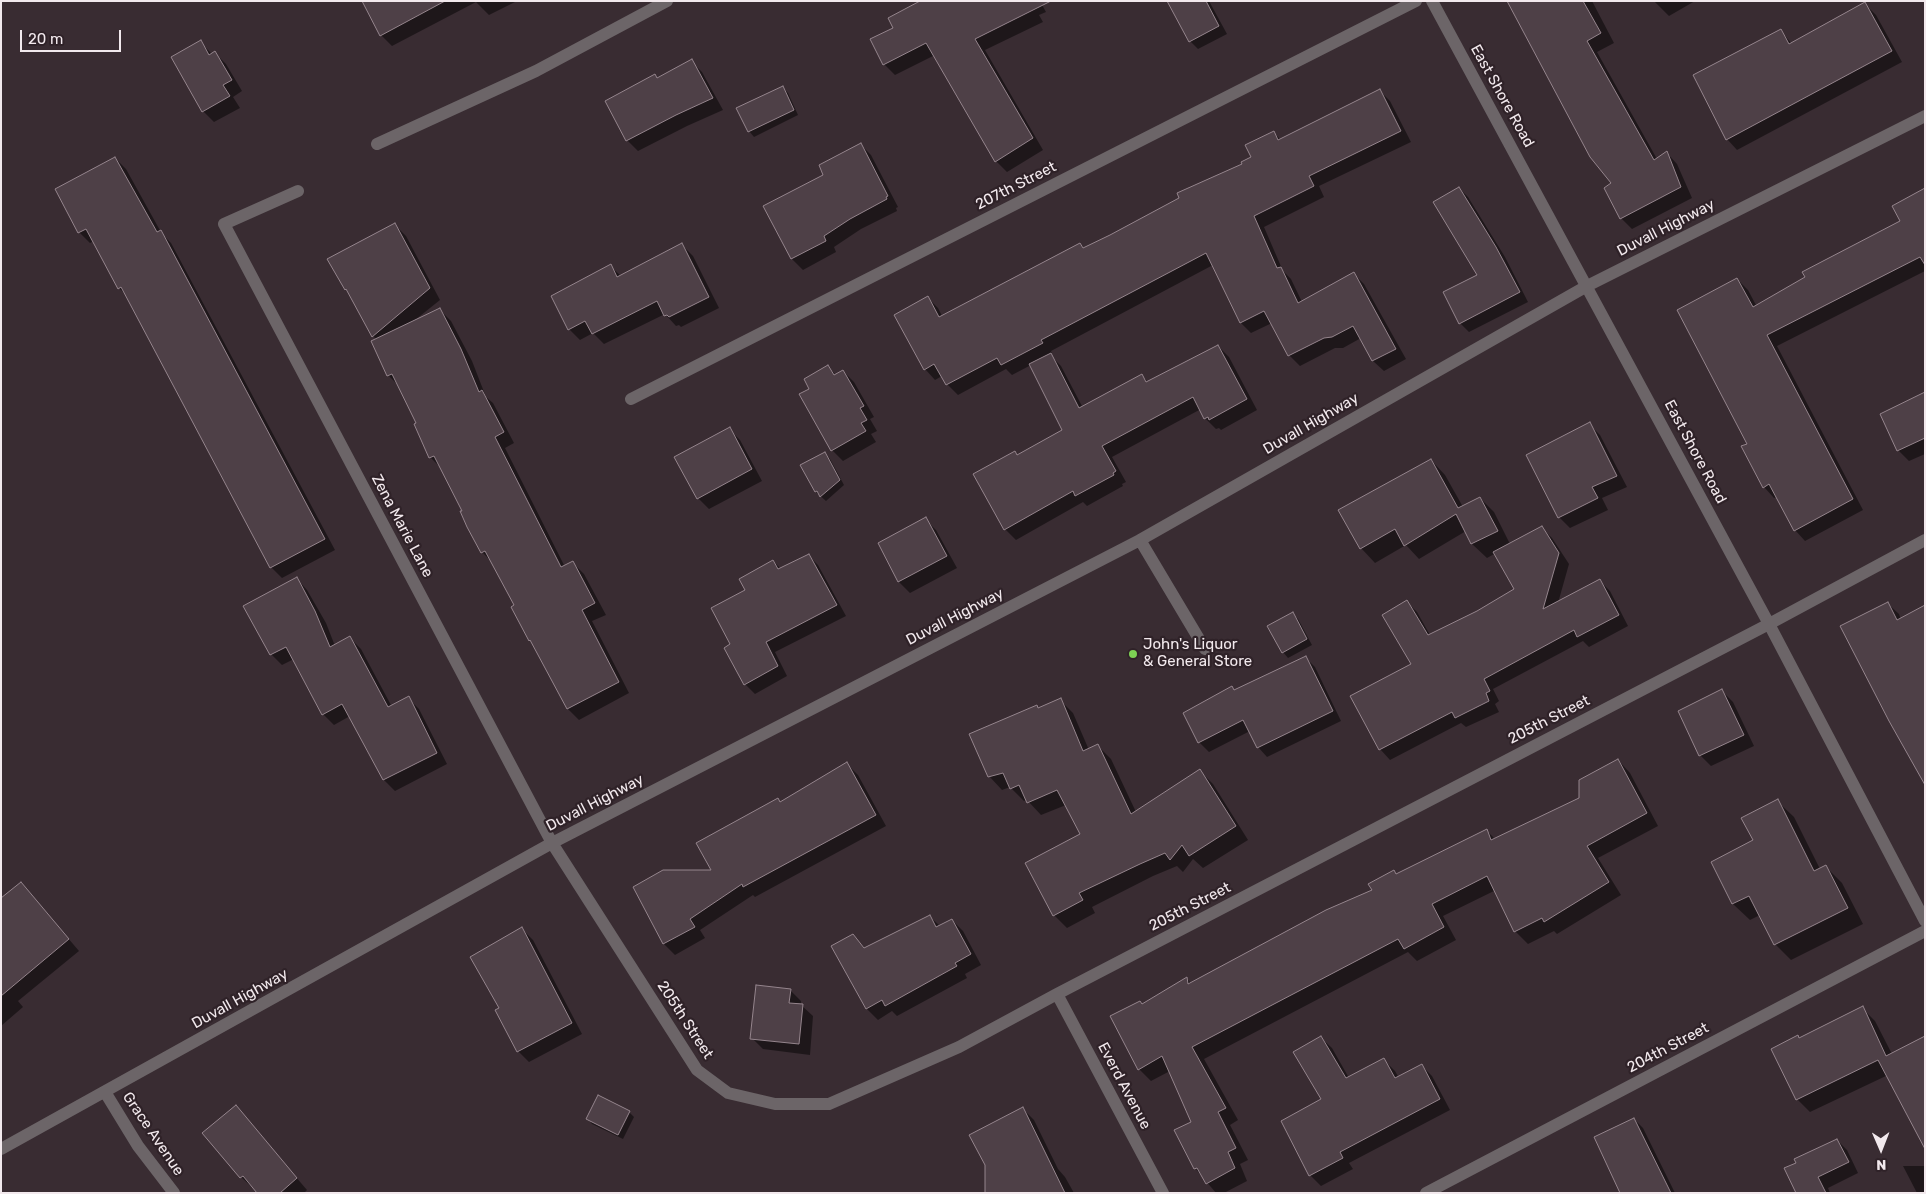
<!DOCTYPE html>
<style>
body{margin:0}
#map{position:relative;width:1926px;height:1194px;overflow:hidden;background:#392c32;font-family:Rubik,sans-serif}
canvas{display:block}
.frame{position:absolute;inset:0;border:2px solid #f2e9ed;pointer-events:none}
.north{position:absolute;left:1856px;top:1124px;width:50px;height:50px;-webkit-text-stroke:4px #2f2228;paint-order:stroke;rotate:179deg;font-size:14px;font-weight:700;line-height:20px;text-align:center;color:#f2e9ed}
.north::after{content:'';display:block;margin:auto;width:18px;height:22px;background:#f2e9ed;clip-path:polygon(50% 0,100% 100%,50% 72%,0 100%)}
.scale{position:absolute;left:20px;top:30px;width:101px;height:22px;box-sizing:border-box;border:2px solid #f2e9ed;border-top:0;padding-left:6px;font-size:15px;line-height:18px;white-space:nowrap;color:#f2e9ed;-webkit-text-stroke:4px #2f2228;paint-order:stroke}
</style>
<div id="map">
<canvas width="1926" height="1194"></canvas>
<div class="frame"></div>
<div class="north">N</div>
<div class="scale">20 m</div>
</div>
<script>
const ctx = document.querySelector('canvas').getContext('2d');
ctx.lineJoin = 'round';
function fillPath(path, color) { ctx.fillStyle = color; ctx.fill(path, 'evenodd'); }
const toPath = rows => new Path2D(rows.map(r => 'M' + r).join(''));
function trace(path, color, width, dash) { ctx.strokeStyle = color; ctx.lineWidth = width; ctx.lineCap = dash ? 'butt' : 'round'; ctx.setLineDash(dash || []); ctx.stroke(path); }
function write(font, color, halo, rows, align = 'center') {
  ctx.font = font + ' Rubik,sans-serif'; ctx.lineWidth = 4.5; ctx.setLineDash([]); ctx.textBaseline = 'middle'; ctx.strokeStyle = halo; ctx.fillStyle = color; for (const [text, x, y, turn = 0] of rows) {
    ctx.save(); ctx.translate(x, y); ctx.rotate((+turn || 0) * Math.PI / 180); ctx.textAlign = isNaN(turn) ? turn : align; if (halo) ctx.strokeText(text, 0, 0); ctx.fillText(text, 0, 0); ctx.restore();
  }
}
const shadow = toPath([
 [364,1,517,1,489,15,476,2,392,46,381,35],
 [920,1,1040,1,1046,12,1039,15,1043,22,985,50,1043,150,1007,172,996,161,935,55,895,75,884,64,900,14,899,12],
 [1169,1,1209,1,1227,34,1198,49,1190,41],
 [1508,1,1592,1,1614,43,1597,52,1657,159,1667,153,1677,164,1692,198,1632,229,1621,218,1613,184],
 [1654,1,1695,1,1669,16],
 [1865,4,1876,15,1902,62,1737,150,1727,139,1781,31,1792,44],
 [200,42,212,54,215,53,226,64,242,91,233,97,240,108,214,122,203,111,173,57],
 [691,61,702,72,723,110,687,126,638,151,627,140,607,102],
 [783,88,788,93,798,115,754,137,749,131,738,109],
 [1380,91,1390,101,1411,142,1319,186,1324,197,1264,227,1283,271,1291,279,1302,302,1354,274,1364,284,1406,359,1384,371,1373,361,1361,338,1343,348,1335,348,1300,366,1289,355,1272,323,1251,333,1241,323,1213,265,1051,351,1052,354,1050,355,1061,366,1083,408,1141,375,1148,382,1218,346,1229,357,1257,410,1221,430,1219,428,1216,429,1205,418,1201,409,1112,457,1126,482,1122,484,1123,486,1087,506,1083,502,1016,540,1005,529,1015,452,1018,456,1063,431,1031,365,1012,375,1006,369,958,395,947,384,942,376,935,380,925,369,928,298,938,308,942,316,1080,244,1084,248,1111,236,1243,165,1253,157,1274,133,1281,140],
 [860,144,871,155,898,207,896,208,897,211,861,229,834,247,836,252,803,270,792,259,765,207,824,176],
 [115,158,126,169,162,234,171,243,335,550,282,578,271,567,127,296,119,288,94,241,90,243,79,232],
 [1459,188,1468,197,1505,257,1528,302,1469,332,1460,323,1479,275],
 [1925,189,1925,271,1777,346,1863,510,1805,541,1795,530,1777,497,1774,498,1764,487,1749,444,1737,279,1748,290,1757,307,1902,221],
 [395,225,406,236,440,300,415,320,440,310,451,321,472,361,486,397,493,403,514,443,505,448,565,567,573,563,584,574,606,615,592,621,629,693,579,720,568,709,533,644,530,640,513,607,516,606,493,563,482,552,441,468,430,457,415,424,417,423,399,386,388,375,376,340,329,260],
 [682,245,693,256,719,308,681,327,679,325,676,326,665,314,604,344,593,333,580,340,569,329,610,266,621,276],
 [828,367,836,375,843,371,854,382,874,417,870,419,877,431,871,434,876,442,843,461,832,450],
 [1925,394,1925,454,1909,461,1898,450],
 [1589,424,1600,435,1627,487,1602,498,1608,510,1570,528,1559,517],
 [729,429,740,440,762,481,709,509,698,498],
 [825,453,830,459,844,485,826,501,816,492],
 [1431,460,1445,475,1463,507,1480,498,1494,512,1510,544,1542,528,1552,538,1569,564,1558,603,1600,581,1610,591,1628,626,1589,647,1583,641,1493,689,1499,701,1495,704,1499,712,1466,727,1461,723,1390,760,1380,749,1412,664,1407,602,1417,612,1430,635,1478,612,1516,590,1496,553,1487,558,1472,544,1466,531,1419,559,1406,545,1375,563,1361,548],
 [925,519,936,530,957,568,910,593,899,582,879,544],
 [808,555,818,565,846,616,775,652,787,676,755,694,745,684,732,645,773,561,781,569],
 [297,579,307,590,326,623,335,646,350,638,361,649,392,707,408,698,419,709,447,764,395,791,384,780,350,716,334,725,323,714,294,659,282,665,271,654],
 [1888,604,1899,614,1901,620,1925,784],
 [1293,614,1298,619,1312,645,1288,658,1283,652,1269,626],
 [1305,657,1315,667,1341,721,1267,757,1258,747,1250,731,1209,752,1199,742,1185,714,1232,688,1235,691],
 [1722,691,1733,702,1754,746,1711,766,1700,755],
 [1060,700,1073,713,1089,750,1098,746,1111,759,1136,812,1200,771,1213,784,1248,840,1203,868,1193,859,1183,872,1177,866,1153,876,1092,907,1095,913,1067,928,1054,915,1081,834,1066,805,1041,815,1027,800,1024,801,1010,787,1002,790,989,776,1039,709],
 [1618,760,1630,773,1658,826,1598,858,1621,895,1557,934,1554,931,1528,944,1515,931,1496,890,1443,916,1456,940,1417,961,1408,952,1204,1059,1238,1120,1230,1125,1248,1160,1240,1164,1247,1181,1224,1193,1216,1193,1195,1168,1193,1122,1170,1071,1151,1081,1139,1069,1142,1005,1187,979,1191,983,1373,890,1397,875,1487,831,1495,839,1580,799],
 [847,764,858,775,886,826,755,897,753,895,700,930,705,938,675,955,664,944,634,888,713,871,778,800,781,803],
 [1777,801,1794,817,1820,869,1826,867,1842,883,1863,924,1791,960,1775,944,1760,915,1750,920,1733,904,1712,862,1754,841],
 [21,883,79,951,18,1001,23,1007,1,1026,1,944],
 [929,916,940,926,952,920,963,931,981,965,965,974,967,978,897,1016,892,1011,878,1020,867,1009,853,936,866,949],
 [522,929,533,940,582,1034,529,1062,518,1051,500,1008],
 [790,990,801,1001,801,1005,813,1016,810,1055,763,1049,752,1038],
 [1862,1008,1875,1021,1892,1054,1888,1075,1810,1112,1797,1099,1798,1037,1800,1039],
 [1321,1038,1332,1048,1349,1078,1384,1060,1395,1071,1399,1078,1422,1066,1432,1076,1450,1110,1349,1163,1353,1169,1321,1186,1310,1175,1282,1122,1323,1099],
 [236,1107,307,1190,304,1193,258,1193,241,1177],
 [1023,1109,1034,1120,1058,1169,1065,1177,1074,1193,987,1193],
 [629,1112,634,1117,623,1139,592,1124,587,1118],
 [1634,1119,1643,1128,1675,1193,1622,1193],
 [1837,1140,1847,1150,1858,1173,1828,1188,1830,1193,1798,1193],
 [1903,1166,1925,1166,1925,1193,1917,1193]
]);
const building = toPath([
 [362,1,445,1,380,36,362,1],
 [920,1,1051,1,975,39,1033,138,995,162,926,43,883,65,870,39,893,28,888,18,920,1],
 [1167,1,1206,1,1219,26,1189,42,1167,1],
 [1507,1,1583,1,1601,33,1587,41,1654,160,1667,151,1681,187,1620,219,1604,188,1611,183,1590,157,1507,1],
 [1865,2,1892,51,1726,140,1693,75,1781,29,1789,44,1865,2],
 [201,40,209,55,215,51,232,80,223,85,230,96,202,112,171,57,201,40],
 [692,59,713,98,676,115,626,141,605,101,655,74,657,78,692,59],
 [783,86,794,110,748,132,736,108,783,86],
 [1380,89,1401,131,1309,176,1314,186,1254,216,1277,268,1281,267,1298,303,1354,272,1396,349,1372,361,1353,326,1332,337,1324,338,1288,356,1264,311,1240,323,1206,253,1041,340,1043,343,1001,365,997,358,946,385,934,364,924,370,894,315,928,296,939,317,1080,243,1083,248,1110,235,1179,198,1177,193,1242,164,1241,162,1251,157,1245,145,1274,131,1278,140,1380,89],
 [861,143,888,196,886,197,887,199,850,219,824,236,826,241,791,259,763,206,823,175,819,165,861,143],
 [115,157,157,232,161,230,325,539,270,568,121,287,118,289,86,229,78,233,55,189,115,157],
 [1459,187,1496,247,1520,292,1459,324,1443,292,1477,275,1433,202,1459,187],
 [1925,188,1925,265,1920,257,1767,335,1853,499,1794,531,1769,484,1763,488,1741,446,1747,444,1677,310,1737,278,1753,307,1805,277,1802,272,1900,221,1892,206,1925,188],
 [395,223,430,288,372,337,346,289,345,290,327,259,395,223],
 [682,243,709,297,669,317,667,315,664,316,657,301,592,334,585,321,568,330,551,296,611,264,617,277,682,243],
 [440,308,461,349,479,392,482,390,504,432,495,437,561,567,573,561,595,603,582,610,619,682,567,709,530,640,529,641,511,607,514,605,485,551,481,553,467,527,460,511,462,511,434,456,429,458,414,424,416,423,392,374,387,376,371,341,440,308],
 [1218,345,1247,399,1209,420,1208,417,1204,419,1193,397,1102,446,1116,471,1113,473,1114,475,1075,496,1073,491,1004,530,973,474,1015,451,1017,455,1062,430,1029,364,1051,353,1079,408,1142,374,1146,382,1218,345],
 [828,365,834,375,843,370,864,406,860,408,867,420,861,423,866,431,831,451,799,394,809,389,804,379,828,365],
 [1925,392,1925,438,1897,451,1880,414,1925,392],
 [1590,422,1617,476,1592,487,1598,498,1558,518,1526,455,1590,422],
 [730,427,752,469,697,499,674,457,730,427],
 [825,452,840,480,820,497,817,491,815,492,800,465,825,452],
 [1431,459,1458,508,1480,497,1498,531,1471,544,1456,514,1404,546,1395,529,1360,549,1338,510,1431,459],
 [926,517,947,556,898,582,878,543,926,517],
 [1542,526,1559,553,1543,609,1600,579,1619,615,1577,637,1574,630,1484,679,1490,691,1486,693,1489,701,1455,718,1452,712,1379,750,1350,696,1411,664,1382,615,1407,600,1428,635,1477,611,1514,589,1493,552,1542,526],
 [809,554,837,605,766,642,778,666,744,685,724,648,730,644,711,608,745,590,739,579,773,560,778,569,809,554],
 [297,577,315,611,330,647,350,636,388,707,409,696,437,753,383,780,342,704,322,715,286,647,270,655,243,606,297,577],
 [1888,602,1897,620,1925,605,1925,785,1889,721,1840,626,1888,602],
 [1293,612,1307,639,1282,653,1267,626,1293,612],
 [1306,656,1333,711,1257,748,1243,720,1198,743,1183,713,1232,686,1234,690,1306,656],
 [1722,689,1744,735,1699,756,1678,711,1722,689],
 [1061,698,1083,751,1098,744,1131,814,1200,769,1236,826,1189,856,1182,845,1170,860,1165,853,1140,864,1079,893,1083,900,1053,916,1025,863,1080,834,1057,790,1027,803,1019,785,1010,789,1003,773,988,777,969,734,1037,705,1038,708,1061,698],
 [1618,759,1647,813,1587,846,1609,882,1544,922,1542,918,1514,932,1487,876,1432,904,1444,927,1404,949,1398,939,1192,1047,1226,1108,1218,1112,1236,1148,1228,1152,1235,1168,1206,1184,1197,1168,1194,1169,1174,1130,1191,1122,1162,1056,1138,1070,1110,1016,1140,1001,1142,1004,1187,977,1188,984,1326,910,1372,890,1368,884,1394,870,1396,874,1487,829,1491,840,1579,798,1579,780,1618,759],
 [847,762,876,815,743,887,742,884,690,919,695,927,663,944,633,887,663,870,711,870,696,843,778,798,780,802,847,762],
 [1778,799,1814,871,1826,865,1848,908,1774,945,1749,896,1732,904,1711,862,1753,840,1741,818,1778,799],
 [21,882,69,939,1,996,1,898,21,882],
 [930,915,936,927,952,919,971,954,955,963,957,966,885,1006,882,1000,866,1009,831,946,853,934,864,948,930,915],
 [522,927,572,1023,517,1052,495,1010,499,1008,470,957,522,927],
 [756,985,791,989,789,1003,803,1004,799,1044,750,1039,756,985],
 [1863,1006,1886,1056,1925,1036,1925,1149,1878,1060,1796,1100,1771,1049,1798,1035,1799,1038,1863,1006],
 [1321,1036,1346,1078,1384,1058,1395,1078,1422,1064,1440,1099,1340,1152,1343,1158,1309,1176,1281,1121,1321,1099,1293,1052,1321,1036],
 [598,1095,630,1111,618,1135,586,1119,598,1095],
 [236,1105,297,1178,280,1193,257,1193,243,1176,240,1178,202,1133,236,1105],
 [1023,1107,1065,1193,985,1193,985,1165,969,1135,1023,1107],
 [1634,1118,1671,1193,1620,1193,1594,1137,1634,1118],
 [1837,1139,1849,1162,1818,1177,1826,1193,1796,1193,1784,1168,1796,1163,1794,1159,1837,1139]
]);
const minor = toPath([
 [1432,1,1769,624,1925,921],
 [377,144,536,71,667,1],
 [298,191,224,224,552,843,697,1070,728,1093,775,1104,829,1104,959,1047,1057,994,1769,624,1925,540],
 [631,399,1416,1],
 [1140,540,1205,649],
 [1057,994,1163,1193],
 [105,1092,138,1146,174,1193],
 [1,1149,552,843,1140,540,1587,286,1925,116],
 [1426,1193,1925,931]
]);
const markers = [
 [1133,654,5,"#7dd154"]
];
const streetNames = [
 ["East Shore Road",1502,96,61],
 ["207th Street",1016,186,-27],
 ["Duvall Highway",1666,228,-27],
 ["Duvall Highway",1311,424,-30],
 ["East Shore Road",1695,452,62],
 ["Zena Marie Lane",402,526,62],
 ["Duvall Highway",955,617,-27],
 ["205th Street",1549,720,-27],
 ["Duvall Highway",595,803,-27],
 ["205th Street",1190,907,-27],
 ["Duvall Highway",240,999,-29],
 ["205th Street",685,1020,57],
 ["204th Street",1668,1048,-28],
 ["Everd Avenue",1124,1086,62],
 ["Grace Avenue",153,1134,56]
];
const poiNames = [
 ["John's Liquor",1143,645],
 ["& General Store",1143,662]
];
fillPath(shadow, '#0007');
fillPath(building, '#4e4047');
trace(building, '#95858d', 1);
trace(minor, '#6c6568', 12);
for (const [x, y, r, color] of markers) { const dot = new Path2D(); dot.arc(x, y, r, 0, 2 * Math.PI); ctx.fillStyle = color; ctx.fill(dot); trace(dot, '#2f2228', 2); }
write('15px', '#f2e9ed', '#2f2228', streetNames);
write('15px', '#f2e9ed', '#2f2228', poiNames, 'left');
</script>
